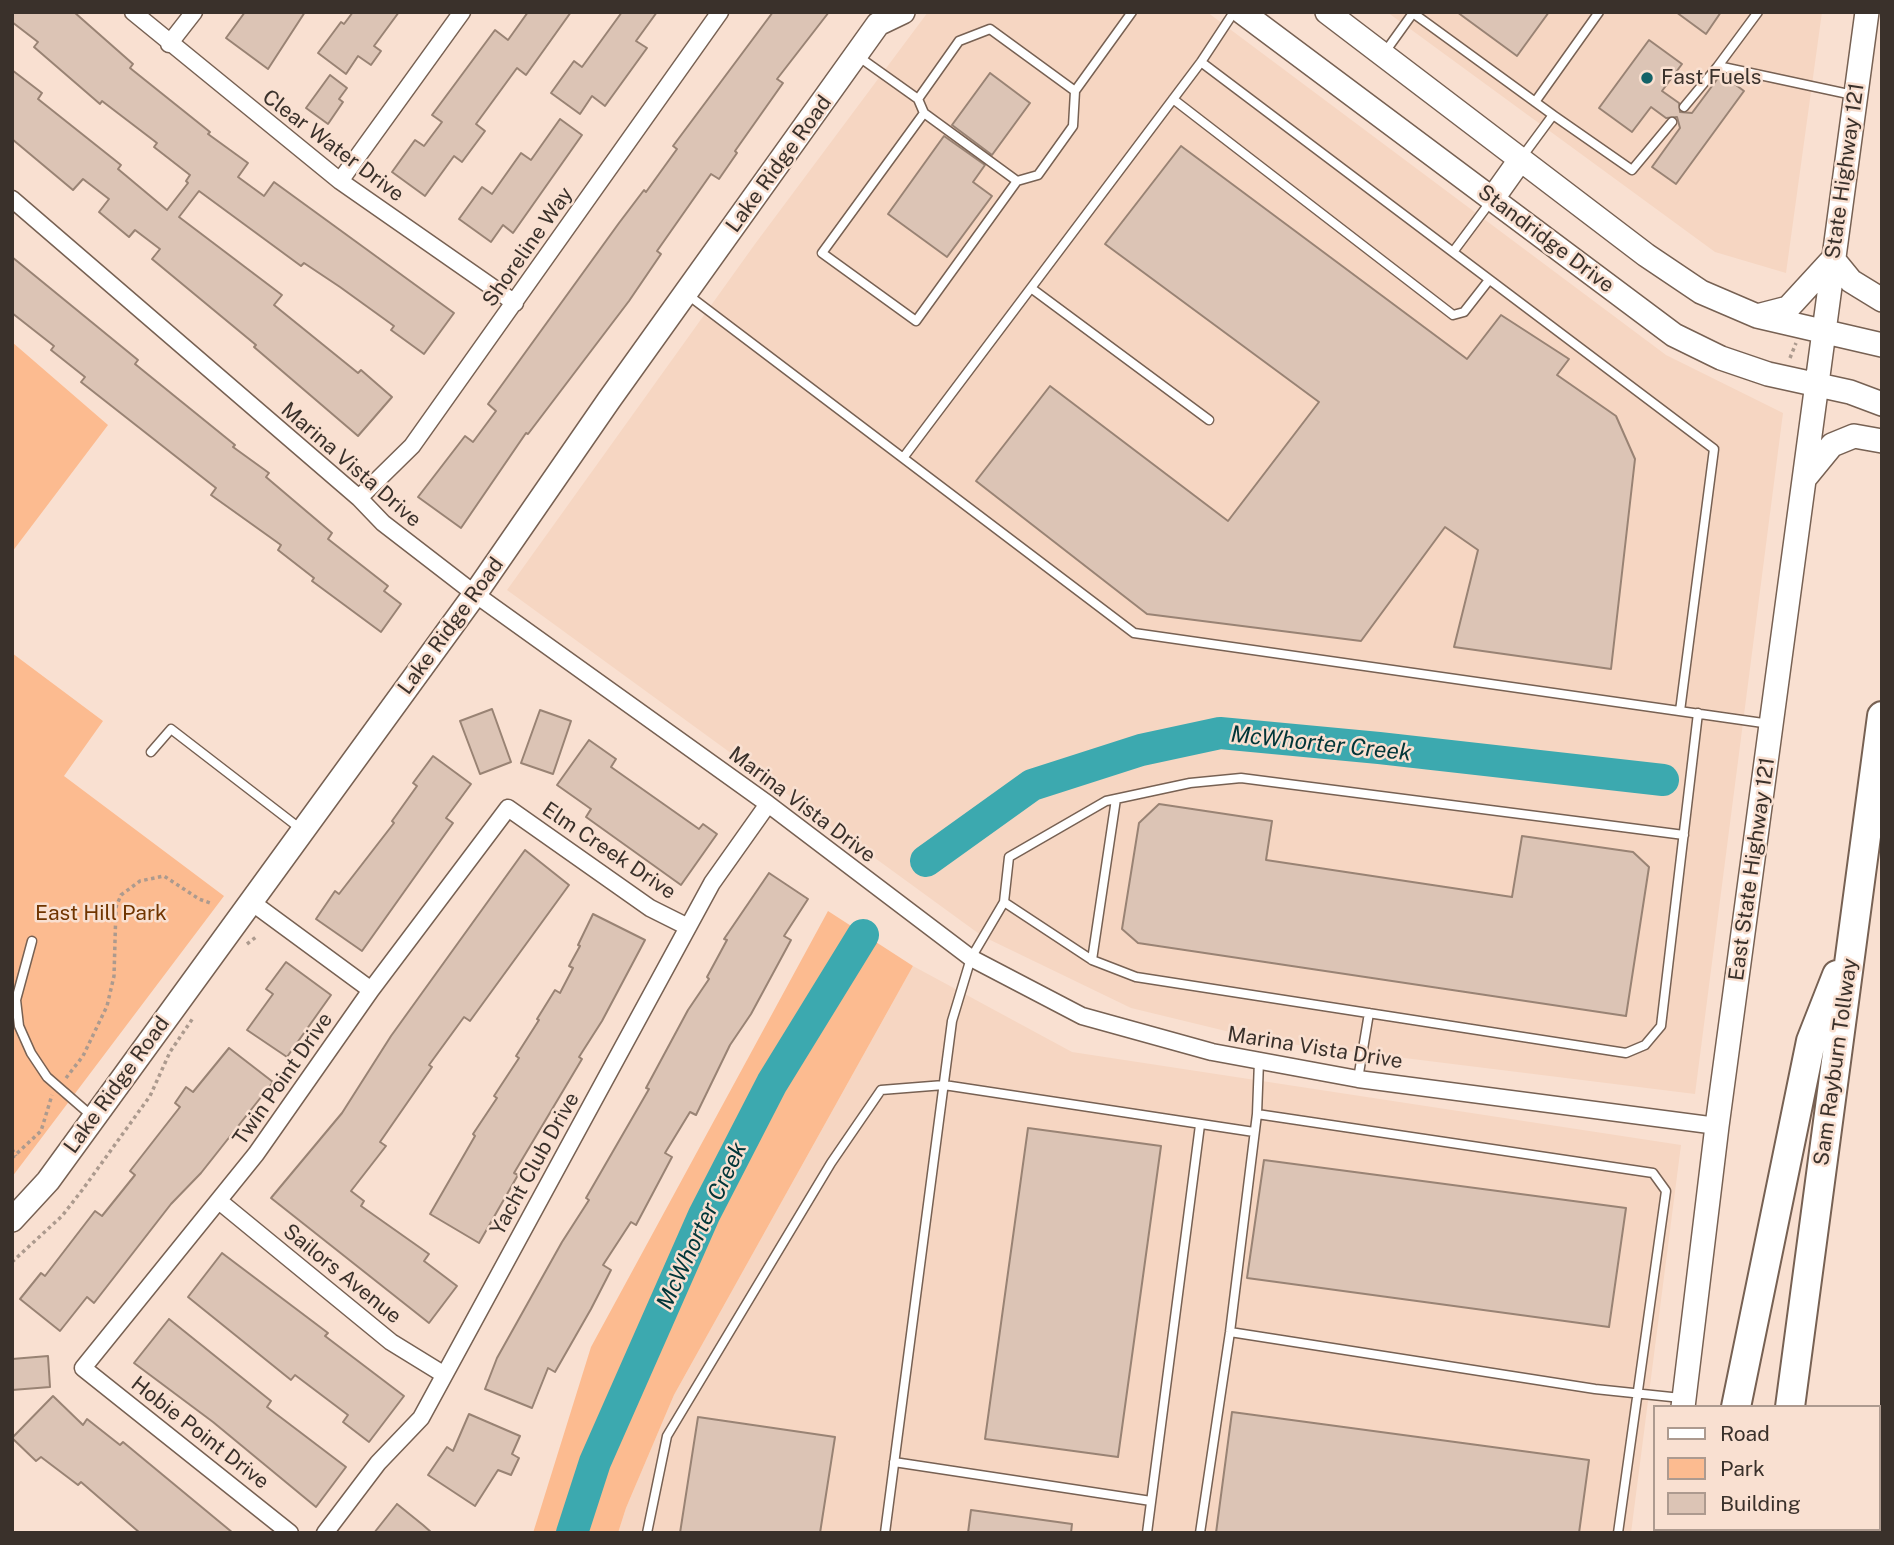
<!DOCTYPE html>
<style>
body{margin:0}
#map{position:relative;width:1894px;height:1545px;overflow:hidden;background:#f9e0d1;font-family:"Public Sans",sans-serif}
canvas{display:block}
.frame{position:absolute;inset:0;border:14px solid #3a312b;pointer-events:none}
.legend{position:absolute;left:1653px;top:1405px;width:228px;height:126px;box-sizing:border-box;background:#f9e0d1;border:2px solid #ad9a8f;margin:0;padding:9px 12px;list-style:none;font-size:21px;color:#3a312b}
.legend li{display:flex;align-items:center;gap:14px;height:35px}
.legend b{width:35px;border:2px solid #ad9a8f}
</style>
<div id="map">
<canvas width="1894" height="1545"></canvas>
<div class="frame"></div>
<ul class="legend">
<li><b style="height:9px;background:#fff"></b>Road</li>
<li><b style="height:19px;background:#fcbb90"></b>Park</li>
<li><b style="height:19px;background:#dcc4b5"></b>Building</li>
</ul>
</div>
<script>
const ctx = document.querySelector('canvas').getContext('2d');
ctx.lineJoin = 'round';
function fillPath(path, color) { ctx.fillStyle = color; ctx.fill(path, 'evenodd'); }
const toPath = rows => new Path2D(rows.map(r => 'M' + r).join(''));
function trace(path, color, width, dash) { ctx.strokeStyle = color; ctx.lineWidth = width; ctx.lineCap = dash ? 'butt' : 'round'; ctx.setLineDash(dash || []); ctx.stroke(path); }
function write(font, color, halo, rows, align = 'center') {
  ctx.font = font + ' "Public Sans",sans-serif'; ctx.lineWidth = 5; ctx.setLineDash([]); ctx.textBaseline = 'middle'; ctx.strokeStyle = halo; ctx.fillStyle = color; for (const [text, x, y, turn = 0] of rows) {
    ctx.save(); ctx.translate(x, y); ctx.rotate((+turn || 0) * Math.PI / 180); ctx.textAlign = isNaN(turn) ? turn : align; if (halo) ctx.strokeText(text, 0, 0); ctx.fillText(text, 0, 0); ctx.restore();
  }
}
const built = toPath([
 [928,12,1207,12,1666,355,1783,413,1695,1094,1267,1041,1131,1008,982,936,507,590,755,244],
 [1387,12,1822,12,1786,273,1715,252],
 [913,966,1072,1052,1681,1145,1631,1533,618,1533,626,1508,674,1395]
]);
const green = toPath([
 [12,342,108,425,12,552],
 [12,653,103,721,64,776,224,896,12,1177],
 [828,911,913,966,674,1395,626,1508,618,1533,533,1533,591,1347]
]);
const river = toPath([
 [926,861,1032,785,1141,750,1220,733,1379,748,1663,780],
 [572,1533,595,1462,704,1215,772,1083,863,935]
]);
const building = toPath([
 [12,12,74,12,133,64,130,68,210,132,208,134,248,163,238,177,264,196,274,182,454,313,424,354,391,330,394,326,340,287,304,263,301,266,199,191,179,217,282,295,274,305,358,373,361,370,392,397,358,436,254,347,256,345,152,259,160,249,135,230,129,237,99,212,109,199,83,179,73,190,12,139,12,70,42,93,38,99,121,165,118,169,167,210,188,183,186,181,190,175,154,147,157,143,102,101,100,104,34,47,38,42,12,22,12,12],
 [245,12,305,12,268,69,226,38,245,12],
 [353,12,399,12,374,46,381,51,371,65,358,56,346,74,318,53,341,22,344,24,353,12],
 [528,12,571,12,526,75,517,68,476,124,485,131,462,162,454,156,425,196,392,172,415,140,424,146,442,122,432,115,495,30,508,40,528,12],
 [622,12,657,12,636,41,647,48,605,106,592,96,580,114,551,93,574,61,582,67,622,12],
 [773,12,829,12,777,79,783,83,735,151,737,153,719,179,711,174,657,251,661,254,629,301,528,434,526,433,461,528,418,497,465,436,473,442,496,411,488,404,619,223,644,190,646,192,677,149,673,146,773,12],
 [1457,12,1549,12,1517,56,1457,12],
 [1676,12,1721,12,1706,34,1676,12],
 [1649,40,1682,64,1662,91,1679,103,1680,112,1692,113,1721,74,1744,91,1676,184,1652,167,1680,128,1677,117,1666,118,1651,107,1632,132,1599,108,1649,40],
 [990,73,1030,103,992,155,952,125,990,73],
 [330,75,347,88,339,99,343,102,328,124,306,108,330,75],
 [560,119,582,135,513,233,503,225,491,242,459,219,482,187,492,194,521,153,531,160,560,119],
 [944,136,985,165,973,182,992,196,947,257,888,214,944,136],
 [1181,146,1467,359,1501,315,1569,359,1557,375,1616,416,1635,459,1611,669,1454,647,1478,550,1445,527,1361,641,1147,614,976,481,1050,386,1228,521,1319,402,1105,244,1181,146],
 [12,257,138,360,135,364,235,445,233,447,269,473,266,477,332,533,328,539,388,586,384,591,401,604,381,632,312,581,314,578,278,550,281,545,211,495,216,488,81,382,85,377,51,350,54,346,12,313,12,257],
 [492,709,511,762,480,774,460,721,492,709],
 [540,710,571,721,553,774,521,763,540,710],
 [589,740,616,759,611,767,699,829,703,824,717,834,681,885,586,817,591,809,557,785,589,740],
 [433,756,471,784,446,818,453,823,362,951,316,919,335,891,339,894,394,823,392,821,417,786,413,783,433,756],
 [1159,804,1272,821,1266,860,1512,897,1522,836,1633,852,1649,867,1626,1016,1138,943,1122,929,1139,823,1159,804],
 [525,850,569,885,470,1021,464,1017,429,1065,432,1067,380,1142,386,1146,351,1191,364,1201,361,1206,429,1254,424,1261,457,1286,429,1323,271,1198,342,1113,391,1036,525,850],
 [769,873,808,899,784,936,791,940,751,1014,730,1045,696,1115,690,1112,665,1153,672,1157,636,1225,631,1222,603,1265,611,1270,591,1309,555,1372,548,1368,532,1408,485,1389,497,1358,562,1242,589,1200,586,1198,649,1089,646,1088,688,1010,709,979,707,977,727,940,724,939,769,873],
 [593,914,645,940,602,1021,579,1057,582,1059,514,1173,518,1175,479,1243,430,1214,475,1136,473,1134,497,1098,494,1096,519,1058,516,1056,539,1020,537,1019,555,990,560,993,573,968,569,966,580,946,578,945,593,914],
 [286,962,331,995,287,1057,247,1030,273,994,266,989,286,962],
 [229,1048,273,1082,201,1173,171,1204,94,1303,87,1297,60,1331,20,1299,41,1273,45,1276,95,1211,102,1216,135,1175,130,1171,180,1107,175,1103,186,1087,193,1092,229,1048],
 [1028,1128,1161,1146,1118,1457,985,1439,1028,1128],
 [1264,1160,1626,1208,1609,1327,1247,1278,1264,1160],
 [222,1253,328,1333,325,1336,404,1396,369,1442,343,1422,348,1415,295,1375,291,1380,188,1297,222,1253],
 [169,1319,271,1401,267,1407,346,1467,316,1507,213,1422,134,1363,169,1319],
 [48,1356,50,1387,12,1390,12,1359,48,1356],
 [53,1396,83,1425,87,1419,120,1445,123,1442,233,1533,140,1533,81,1482,78,1485,41,1457,36,1461,12,1438,53,1396],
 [1232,1412,1589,1460,1579,1533,1216,1533,1232,1412],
 [469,1414,520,1436,512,1454,519,1458,511,1475,498,1470,475,1506,428,1475,447,1447,453,1451,469,1414],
 [698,1417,835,1437,820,1533,680,1533,698,1417],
 [397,1504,423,1525,432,1533,374,1533,397,1504],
 [971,1510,1072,1524,1071,1533,968,1533,971,1510]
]);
const path = toPath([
 [1790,358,1796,343],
 [247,944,256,937],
 [66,1078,83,1056,107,1006,114,976,116,907,121,895,140,881,164,876,199,899,213,904],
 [12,1149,16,1156],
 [12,1158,41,1131,52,1095],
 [12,1262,62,1216,83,1189,150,1096,170,1052,193,1018]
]);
const lane = toPath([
 [1385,52,1413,13,1553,115],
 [859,57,918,99,924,113,1017,181],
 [1201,62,1714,449,1680,711],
 [1718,66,1758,12],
 [1075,91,1132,12],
 [918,99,959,41,990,29,1075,91,1073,126,1038,175,1017,181,916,321,822,253,924,113],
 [1173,99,1453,315,1464,312,1489,280],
 [1535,102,1599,12],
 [1684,107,1718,66,1853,95],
 [1522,157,1553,115,1632,170,1672,122],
 [1453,252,1491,201],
 [1031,288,1209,420],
 [688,295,1134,633,1770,724],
 [903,458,1201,62,1234,12],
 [151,752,171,729,302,830],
 [1004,902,1009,857,1106,801,1190,783,1241,778,1684,835],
 [32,941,16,1000,19,1026,31,1053,47,1077,93,1117],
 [1092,960,1116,799],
 [1358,1079,1369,1013],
 [1257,1114,1653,1173,1666,1191,1618,1533],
 [1230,1332,1595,1389,1681,1398],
 [894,1462,1151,1501],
 [647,1533,667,1436,831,1163,881,1090,944,1085,1254,1132],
 [885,1533,952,1021,971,958,1004,902,1092,960,1136,977,1626,1053,1645,1045,1661,1026,1698,713],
 [1147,1533,1200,1125],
 [1200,1533,1230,1332,1257,1114,1259,1061]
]);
const street = toPath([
 [133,12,340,181,515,303],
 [169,44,194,12],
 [340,181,462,12],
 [12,199,359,498,383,523,475,594,768,804,971,958,1082,1016,1212,1052,1358,1079,1717,1126],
 [359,498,412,446,720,12],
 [250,901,371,990],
 [219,1201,391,1342,443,1374],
 [290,1533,83,1368,256,1154,371,990,508,808,650,908,688,927],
 [325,1533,378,1463,421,1418,712,883,768,804]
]);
const secondary = toPath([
 [1242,12,1674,335,1721,358,1768,374,1850,392,1882,404],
 [1327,12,1646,255,1701,292,1757,316,1882,345],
 [1493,198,1520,160],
 [1833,259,1851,281,1882,300],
 [1761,315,1788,308,1833,259],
 [1805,478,1832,445,1854,436,1882,441],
 [12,1220,48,1181,475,594,609,400,878,24,903,12],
 [1683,1407,1717,1126,1867,12],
 [1670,1533,1670,1529]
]);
const highway = toPath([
 [1736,1407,1811,1041,1837,975],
 [1790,1407,1882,716],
 [1878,1462,1882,1435],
 [1710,1533,1711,1529],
 [1773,1533,1773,1529],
 [1869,1533,1870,1529]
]);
const markers = [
 [1647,78,7,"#146368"]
];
const poiNames = [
 ["Fast Fuels",1661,78]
];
const streetNames = [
 ["Clear Water Drive",333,146,37],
 ["Lake Ridge Road",779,164,-54],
 ["State Highway 121",1845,171,-82],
 ["Standridge Drive",1546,239,37],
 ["Shoreline Way",528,247,-55],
 ["Marina Vista Drive",351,465,41],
 ["Lake Ridge Road",451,626,-54],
 ["Marina Vista Drive",802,805,37],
 ["Elm Creek Drive",609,851,34],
 ["East State Highway 121",1752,869,-82],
 ["Marina Vista Drive",1315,1048,9],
 ["Sam Rayburn Tollway",1836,1062,-82],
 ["Twin Point Drive",283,1079,-55],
 ["Lake Ridge Road",117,1085,-54],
 ["Yacht Club Drive",535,1164,-61],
 ["Sailors Avenue",342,1274,39],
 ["Hobie Point Drive",200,1433,38]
];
const parkNames = [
 ["East Hill Park",101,914]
];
const waterNames = [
 ["McWhorter Creek",1321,744,6],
 ["McWhorter Creek",702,1226,-65]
];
fillPath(built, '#f6d6c2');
fillPath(green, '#fcbb90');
trace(river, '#3ca9af', 32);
fillPath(building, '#dcc4b5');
trace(building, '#998374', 2);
trace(lane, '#776153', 11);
trace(street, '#776153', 19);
trace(secondary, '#776153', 26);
trace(highway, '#776153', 32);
trace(path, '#ac9a8e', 3.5, [3.5, 3.5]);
trace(lane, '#fff', 8);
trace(street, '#fff', 16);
trace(secondary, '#fff', 23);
trace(highway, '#fff', 28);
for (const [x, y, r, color] of markers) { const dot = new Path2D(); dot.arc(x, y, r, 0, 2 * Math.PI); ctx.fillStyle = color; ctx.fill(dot); trace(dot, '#f9e0d1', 2.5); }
write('21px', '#3a312b', '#f9e0d1', poiNames, 'left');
write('21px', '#3a312b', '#f9e0d1', streetNames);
write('21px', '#703500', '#f9e0d1', parkNames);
write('italic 23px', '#003538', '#f9e0d1', waterNames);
</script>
